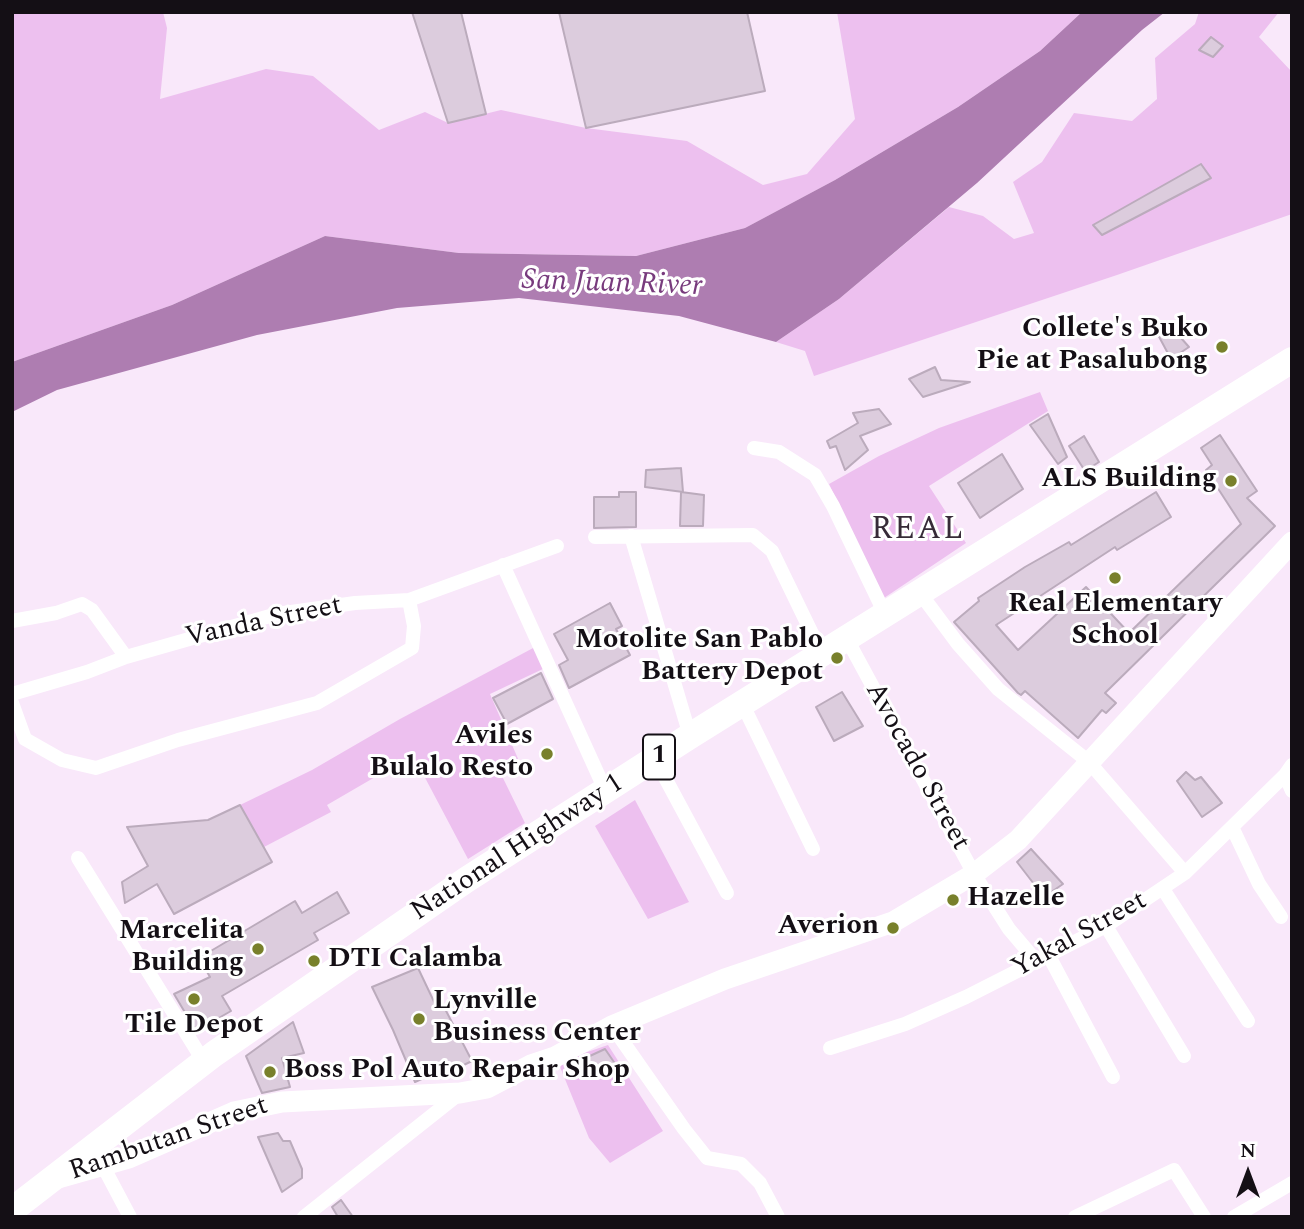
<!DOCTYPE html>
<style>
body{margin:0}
#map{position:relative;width:1304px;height:1229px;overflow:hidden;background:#f9e8fa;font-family:Spectral,serif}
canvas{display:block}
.frame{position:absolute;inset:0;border:14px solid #140f15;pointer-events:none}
.north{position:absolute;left:1213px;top:1138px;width:70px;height:70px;-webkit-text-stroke:5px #fff;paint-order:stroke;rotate:0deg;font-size:19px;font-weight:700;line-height:28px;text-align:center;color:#140f15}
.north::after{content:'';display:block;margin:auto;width:24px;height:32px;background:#140f15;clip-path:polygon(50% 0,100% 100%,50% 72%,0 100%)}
</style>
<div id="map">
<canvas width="1304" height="1229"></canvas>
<div class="frame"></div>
<div class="north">N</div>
</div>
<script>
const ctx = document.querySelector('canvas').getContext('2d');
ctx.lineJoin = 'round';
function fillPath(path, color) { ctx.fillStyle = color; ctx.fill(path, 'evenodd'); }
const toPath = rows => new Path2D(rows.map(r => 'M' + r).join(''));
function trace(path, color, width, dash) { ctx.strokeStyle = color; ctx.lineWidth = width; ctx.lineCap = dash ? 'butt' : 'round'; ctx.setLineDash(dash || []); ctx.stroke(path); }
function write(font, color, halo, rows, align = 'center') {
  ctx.font = font + ' Spectral,serif'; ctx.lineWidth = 6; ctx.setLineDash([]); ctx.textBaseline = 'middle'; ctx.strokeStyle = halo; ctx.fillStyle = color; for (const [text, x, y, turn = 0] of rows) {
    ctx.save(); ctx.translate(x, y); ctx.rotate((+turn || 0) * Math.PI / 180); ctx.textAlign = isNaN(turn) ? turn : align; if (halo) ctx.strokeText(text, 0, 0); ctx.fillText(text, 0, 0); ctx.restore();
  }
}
const green = toPath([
 [12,12,163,12,167,28,160,99,266,69,313,76,379,130,425,112,448,123,501,110,586,128,687,141,763,185,807,174,855,119,837,12,1082,12,1040,51,958,107,835,180,745,228,636,256,459,253,325,236,172,305,12,362],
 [1199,12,1279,12,1259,37,1292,72,1292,214,1117,275,814,376,805,351,776,342,839,299,949,207,983,216,1014,239,1034,233,1013,182,1042,162,1074,113,1132,121,1157,99,1155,58,1195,24],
 [1040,392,1048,411,929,486,966,543,884,598,829,484,879,456,939,428],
 [535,647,545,668,490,694,519,761,501,774,525,823,468,859,413,755,327,805,331,812,264,847,240,805,312,770,400,719],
 [635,800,689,902,648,919,595,826],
 [608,1045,663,1131,610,1163,589,1138,558,1062]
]);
const water = toPath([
 [1082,12,1165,12,1142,30,977,183,839,299,776,342,679,316,519,298,397,308,257,335,57,390,12,412,12,362,172,305,325,236,459,253,636,256,745,228,835,180,958,107,1040,51]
]);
const building = toPath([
 [412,12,461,12,486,114,448,123,412,12],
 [559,12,747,12,765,91,586,128,559,12],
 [1211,37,1223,46,1213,57,1199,50,1211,37],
 [1201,164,1211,178,1102,235,1093,225,1201,164],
 [1166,321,1189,347,1171,359,1157,333,1166,321],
 [935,367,941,380,970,382,923,397,909,379,935,367],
 [879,409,891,424,860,436,868,450,845,470,836,446,830,448,827,441,858,423,853,413,879,409],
 [1048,414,1067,457,1058,464,1030,425,1048,414],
 [1220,435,1257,491,1247,498,1275,526,1105,693,1116,703,1106,713,1102,710,1078,738,1025,691,1021,695,1018,693,954,622,979,601,978,598,1025,567,1069,542,1071,545,1156,492,1171,517,1117,550,1115,547,996,625,1018,650,1086,587,1129,633,1241,524,1206,470,1212,465,1201,448,1220,435],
 [1084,436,1099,462,1085,471,1069,446,1084,436],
 [1002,454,1023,489,980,518,958,483,1002,454],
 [681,468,683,492,645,487,646,470,681,468],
 [619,492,636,492,636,527,594,528,594,497,619,497,619,492],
 [681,492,704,495,703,526,680,526,681,492],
 [610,603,622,626,616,629,630,655,569,688,559,665,568,660,554,634,610,603],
 [541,673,553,699,507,724,493,698,541,673],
 [842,692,863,726,834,741,816,707,842,692],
 [1186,772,1195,780,1201,777,1222,803,1202,817,1177,781,1186,772],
 [240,805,272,862,174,914,157,884,125,903,122,882,148,866,127,827,208,820,240,805],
 [1031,849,1063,884,1044,897,1017,862,1031,849],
 [337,892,349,913,314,933,318,940,222,996,231,1011,196,1031,174,994,210,977,199,958,295,901,302,913,337,892],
 [418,968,437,1008,443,1005,472,1061,447,1073,444,1069,415,1082,393,1030,372,987,418,968],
 [293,1022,304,1053,282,1058,290,1087,262,1093,246,1056,293,1022],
 [605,1049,616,1065,590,1078,579,1061,605,1049],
 [278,1133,283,1141,290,1141,302,1169,302,1178,282,1192,258,1137,278,1133],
 [341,1200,353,1217,338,1217,332,1207,341,1200]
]);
const street = toPath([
 [754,448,779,452,815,475,833,506,885,614],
 [631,536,690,736],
 [595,537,753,535,772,551,822,654],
 [503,565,606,792],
 [920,593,958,644,998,689,1089,762,1185,873],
 [12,621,56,613,82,604,92,610,126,657],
 [847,639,974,874,1009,929,1037,962],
 [12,694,87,672,126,657,277,614,355,603,409,600,557,546],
 [12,703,25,739,62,760,96,768,178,740,317,703,412,648,414,626,409,600],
 [743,705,813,849],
 [655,759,727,893],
 [1285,775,1292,791],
 [1232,827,1259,884,1281,917],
 [78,858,204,1062],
 [1163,889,1248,1021],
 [1106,926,1184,1056],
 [1049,956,1113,1077],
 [612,1026,684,1129,707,1158,741,1164,760,1183,778,1217],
 [830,1048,905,1024,966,997,1106,926,1185,873,1285,775,1292,765],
 [103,1166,130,1217],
 [304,1217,459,1094],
 [1075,1217,1174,1170,1204,1217],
 [1234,1217,1292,1183]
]);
const secondary = toPath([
 [55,1179,129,1158,234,1112,282,1102,460,1093,487,1088,531,1065,555,1057,612,1026,725,979,893,922,974,874,1018,840,1292,542]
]);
const highway = toPath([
 [12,1210,214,1054,466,880,690,736,1292,360]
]);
const markers = [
 [1222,347,7,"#78802b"],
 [1231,481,7,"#78802b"],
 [1115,578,7,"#78802b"],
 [837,658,7,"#78802b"],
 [547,754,7,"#78802b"],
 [953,900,7,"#78802b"],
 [893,928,7,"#78802b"],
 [258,949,7,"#78802b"],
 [314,961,7,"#78802b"],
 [194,999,7,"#78802b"],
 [419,1019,7,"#78802b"],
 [270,1072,7,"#78802b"]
];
const shields = [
 [659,757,32]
];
const shieldNames = [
 ["1",659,757]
];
const poiNames = [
 ["Collete's Buko",1208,331],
 ["Pie at Pasalubong",1208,363],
 ["ALS Building",1217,481],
 ["Real Elementary",1115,606,"center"],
 ["School",1115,638,"center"],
 ["Motolite San Pablo",823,642],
 ["Battery Depot",823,674],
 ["Aviles",533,738],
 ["Bulalo Resto",533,770],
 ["Hazelle",967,900,"left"],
 ["Averion",879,928],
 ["Marcelita",244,933],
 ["Building",244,965],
 ["DTI Calamba",328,961,"left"],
 ["Lynville",433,1003,"left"],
 ["Business Center",433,1035,"left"],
 ["Tile Depot",194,1027,"center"],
 ["Boss Pol Auto Repair Shop",284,1072,"left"]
];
const streetNames = [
 ["Vanda Street",264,623,-12],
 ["Avocado Street",916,767,61],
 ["National Highway 1",518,849,-33],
 ["Yakal Street",1080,936,-29],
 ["Rambutan Street",169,1140,-19]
];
const waterNames = [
 ["San Juan River",612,285,2]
];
const quarterNames = [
 ["REAL",918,532]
];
fillPath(green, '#edc0ef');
fillPath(water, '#ae7db1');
fillPath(building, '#dcccdd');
trace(building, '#bbabbc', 2);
trace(street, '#fff', 14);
trace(secondary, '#fff', 21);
trace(highway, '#fff', 26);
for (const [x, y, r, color] of markers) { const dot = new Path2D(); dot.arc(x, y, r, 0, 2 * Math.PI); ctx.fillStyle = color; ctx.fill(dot); trace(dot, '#fff', 2.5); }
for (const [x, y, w] of shields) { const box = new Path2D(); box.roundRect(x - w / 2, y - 22.5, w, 45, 5); ctx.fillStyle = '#fff'; ctx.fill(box); trace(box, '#140f15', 2); }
write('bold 26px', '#140f15', null, shieldNames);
write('bold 28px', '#140f15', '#fff', poiNames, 'right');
write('28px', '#140f15', '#fff', streetNames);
write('italic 30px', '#783b7d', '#fff', waterNames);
ctx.letterSpacing = '2px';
write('32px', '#372b38', '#fff', quarterNames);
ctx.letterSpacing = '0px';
</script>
